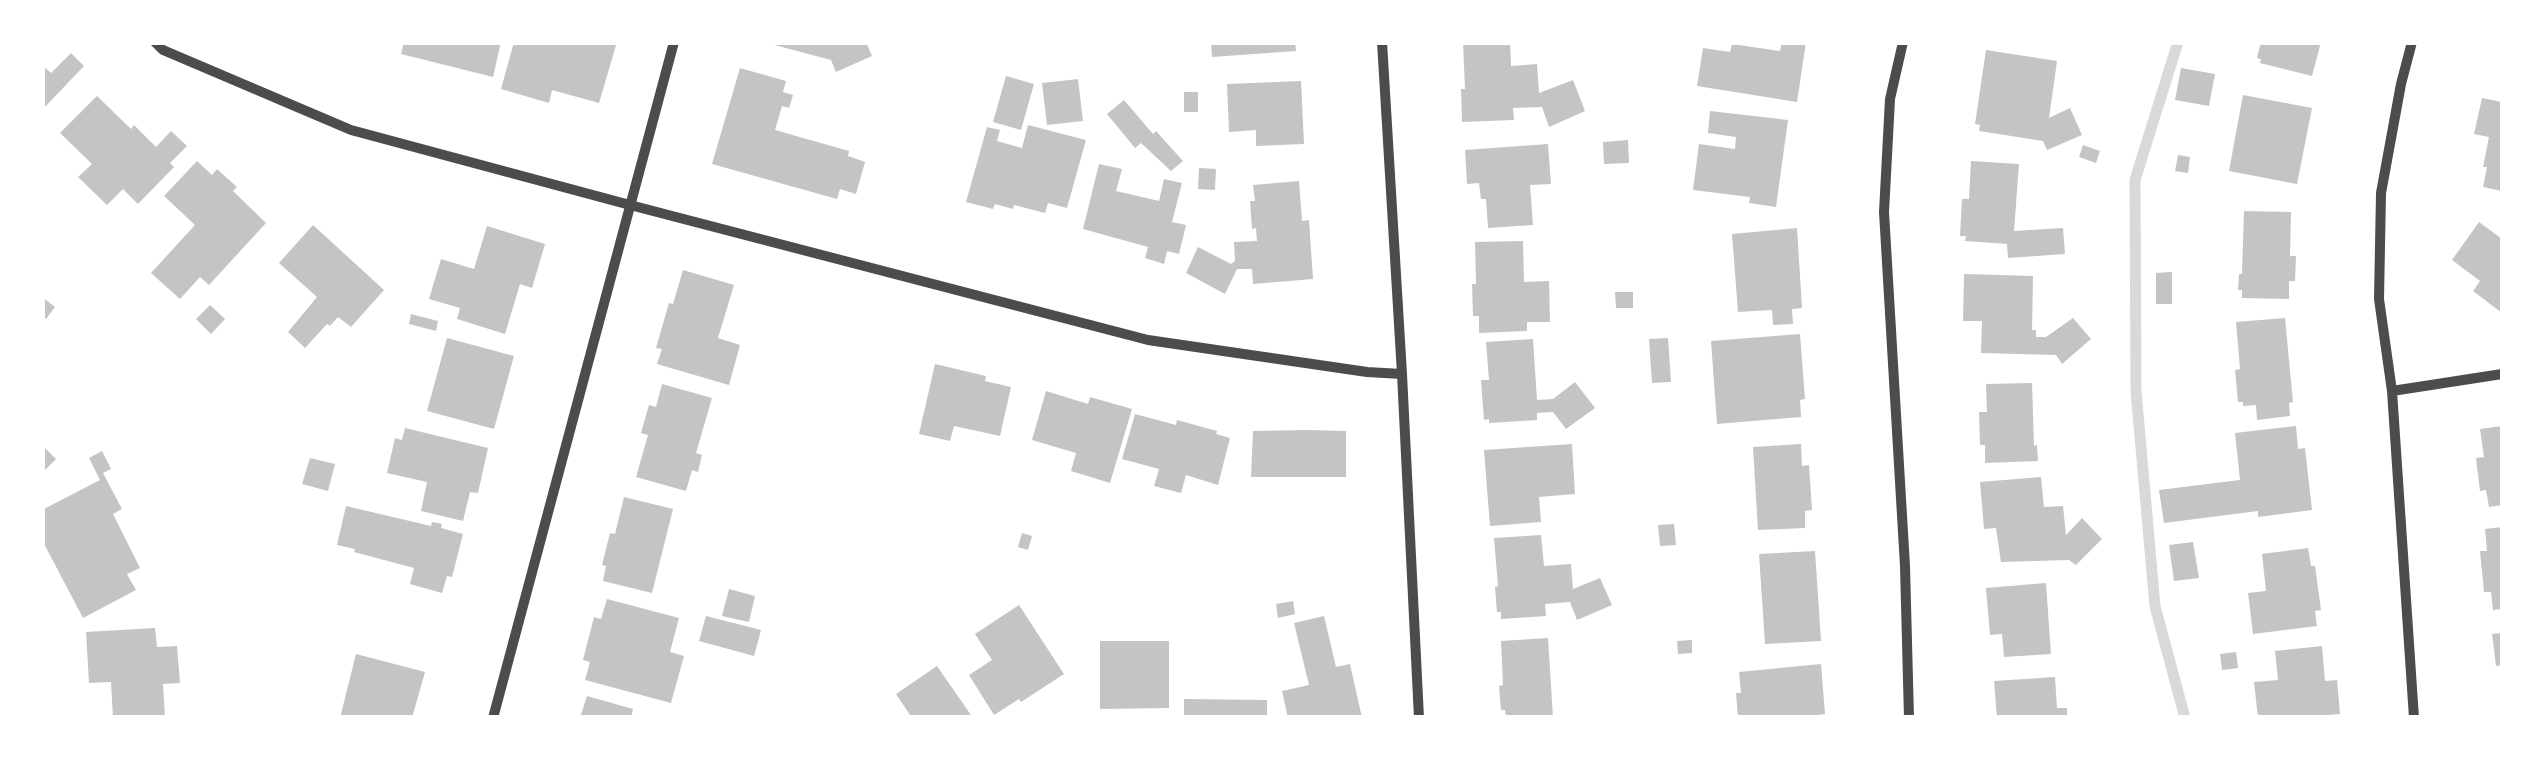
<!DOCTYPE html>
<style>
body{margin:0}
#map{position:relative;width:2545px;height:760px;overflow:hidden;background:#fff;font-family:"Fira Sans Condensed",sans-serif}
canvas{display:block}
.frame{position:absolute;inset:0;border:45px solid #fff;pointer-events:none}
</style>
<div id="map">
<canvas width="2545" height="760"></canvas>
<div class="frame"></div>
</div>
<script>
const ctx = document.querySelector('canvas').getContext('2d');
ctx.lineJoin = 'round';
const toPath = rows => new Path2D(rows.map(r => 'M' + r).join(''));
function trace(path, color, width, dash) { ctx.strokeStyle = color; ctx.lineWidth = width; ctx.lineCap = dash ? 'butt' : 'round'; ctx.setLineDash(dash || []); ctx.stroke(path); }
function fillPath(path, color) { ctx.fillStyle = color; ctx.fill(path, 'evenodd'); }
const stream = toPath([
 [2178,42,2135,180,2136,391,2155,606,2185,718]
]);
const building = toPath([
 [404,42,501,42,493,77,401,54],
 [514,42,617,42,599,103,552,90,549,103,501,89],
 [763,42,866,42,872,56,836,72,831,60],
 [1211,42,1295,42,1296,51,1212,57],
 [1463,42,1510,42,1511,66,1537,64,1539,93,1573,80,1585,111,1549,127,1542,107,1513,108,1514,120,1462,122,1461,89,1465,89],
 [1782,42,1806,42,1797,102,1697,86,1703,48,1730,52,1732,44,1780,51],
 [2261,42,2321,42,2312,76,2260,63,2261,59,2257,58],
 [1986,50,2057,61,2049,118,2070,108,2082,135,2047,150,2043,141,1979,131,1980,125,1975,124],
 [71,53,84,66,42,110,42,65,51,73],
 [740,68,786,81,783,92,793,95,789,108,782,106,775,130,849,151,848,156,865,162,856,194,840,189,837,199,712,164],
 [2181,68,2215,74,2209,106,2175,100],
 [1006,76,1034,84,1021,130,993,122],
 [1078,79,1083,121,1047,125,1042,83],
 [1301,81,1304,144,1256,146,1256,130,1229,132,1227,84],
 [1184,92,1198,92,1198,112,1184,112],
 [2243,95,2312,108,2297,184,2229,171],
 [97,96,131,129,134,125,156,147,171,131,187,146,170,163,174,167,138,204,123,189,107,205,78,177,92,164,60,133],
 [2482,98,2502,102,2502,191,2483,187,2487,167,2483,167,2489,137,2474,134],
 [1124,100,1153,134,1156,131,1183,161,1171,171,1141,143,1135,148,1107,114],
 [1710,111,1788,120,1776,207,1749,203,1750,197,1693,190,1699,144,1735,149,1736,137,1708,133],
 [1028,125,1086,140,1067,208,1048,203,1045,213,1014,205,1013,209,995,204,993,209,966,202,987,127,1000,130,997,141,1022,148],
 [1628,140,1629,163,1604,164,1603,142],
 [1548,144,1551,184,1530,185,1533,225,1488,228,1486,199,1481,199,1479,183,1467,184,1465,150],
 [2083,145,2100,151,2096,163,2079,157],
 [2178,155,2190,157,2188,173,2175,171],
 [197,161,212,175,217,169,237,187,233,191,266,223,209,285,200,277,180,299,151,273,195,225,164,196],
 [1971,161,2019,164,2014,231,2063,228,2065,254,2008,258,2007,244,1965,241,1966,236,1960,236,1962,199,1969,199],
 [1099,164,1122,169,1116,191,1159,201,1164,179,1182,183,1172,222,1186,225,1179,254,1167,251,1164,264,1145,258,1148,247,1083,229],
 [1199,168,1216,169,1215,190,1198,189],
 [1299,181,1302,221,1309,220,1313,279,1253,284,1252,269,1237,269,1225,294,1186,273,1198,247,1231,264,1235,261,1234,242,1257,241,1256,228,1252,229,1250,201,1255,201,1253,185],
 [2244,211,2291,212,2290,256,2296,256,2295,281,2289,281,2289,299,2242,298,2242,290,2238,290,2239,274,2242,274],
 [2479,222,2502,239,2502,313,2473,291,2480,281,2452,260],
 [313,225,384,290,351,327,338,317,330,326,327,324,305,348,288,332,317,297,279,263],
 [487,226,545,244,532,288,520,284,505,334,457,319,460,308,429,299,441,259,474,269],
 [1797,228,1802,308,1792,309,1793,324,1773,325,1772,310,1738,312,1732,234],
 [1523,241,1524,282,1549,281,1550,322,1527,322,1527,331,1479,333,1479,316,1473,316,1472,284,1476,284,1475,242],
 [683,270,734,285,718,338,740,345,729,385,657,364,662,349,656,348,669,303,673,304],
 [2172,272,2172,304,2156,304,2156,273],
 [1964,274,2033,276,2032,330,2036,330,2036,337,2046,337,2073,318,2091,339,2062,364,2056,355,1981,353,1982,321,1963,321],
 [1615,292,1633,292,1633,308,1616,308],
 [42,297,55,307,46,319,42,316],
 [210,305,225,319,211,334,196,319],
 [411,314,438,321,436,331,409,324],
 [2285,318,2293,402,2289,403,2290,416,2257,420,2256,405,2243,406,2243,402,2238,402,2235,370,2240,369,2236,322],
 [1800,334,1805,399,1800,400,1801,417,1717,424,1711,341],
 [447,338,514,356,494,429,427,411],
 [1668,338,1671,382,1652,383,1649,339],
 [1533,339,1537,400,1553,399,1575,382,1595,408,1566,429,1553,412,1537,413,1537,420,1489,423,1489,419,1484,420,1481,380,1489,380,1486,342],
 [935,364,986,376,985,381,1011,387,1000,436,954,426,950,441,919,434],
 [2032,383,2034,446,2037,445,2038,461,1985,463,1985,445,1980,445,1979,412,1987,412,1986,384],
 [662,384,712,398,696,453,702,455,698,472,692,470,686,491,636,477,648,435,641,433,649,405,656,407],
 [1046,391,1088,404,1090,397,1132,409,1110,483,1071,471,1076,453,1032,440],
 [1135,414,1176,425,1177,420,1217,431,1216,434,1230,438,1218,485,1186,475,1181,493,1154,486,1159,469,1122,459],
 [2296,426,2298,449,2305,448,2312,510,2258,517,2258,511,2164,523,2159,490,2240,480,2235,433],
 [2502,426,2502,505,2489,507,2486,490,2480,491,2476,458,2484,457,2480,429],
 [405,428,488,448,478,493,470,492,463,521,421,511,427,482,387,473,395,438,402,440],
 [1308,430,1346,431,1346,477,1251,477,1253,431],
 [1572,444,1575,494,1539,497,1541,522,1490,526,1484,450],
 [1801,444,1802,466,1809,465,1812,510,1805,511,1805,528,1758,530,1753,447],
 [42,445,56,459,42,473],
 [102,451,111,469,103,473,122,509,113,514,140,568,127,574,136,590,83,618,42,540,42,510,100,480,89,458],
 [310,458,335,464,328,491,302,484],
 [2041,477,2044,507,2063,506,2066,535,2082,518,2102,539,2076,565,2069,560,2001,562,1996,528,1984,529,1980,482],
 [624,497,673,509,652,593,603,581,606,566,602,565,610,533,615,534],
 [346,506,431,526,432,522,442,524,441,528,463,534,452,577,447,576,442,593,410,584,414,568,354,552,355,549,337,545],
 [1674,524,1676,545,1660,546,1658,525],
 [2502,527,2502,609,2493,610,2491,592,2484,592,2480,551,2487,551,2485,529],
 [1022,533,1032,536,1028,550,1018,547],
 [1541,535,1544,566,1571,564,1573,589,1600,578,1612,605,1577,620,1570,602,1545,604,1546,616,1501,619,1501,612,1497,612,1495,587,1498,586,1494,538],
 [2193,542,2199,578,2174,581,2169,545],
 [2308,548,2311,566,2315,566,2321,610,2315,611,2317,626,2253,634,2248,593,2266,591,2262,554],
 [1815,551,1821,641,1765,644,1759,554],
 [2046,583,2051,654,2004,657,2002,634,1990,635,1986,588],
 [729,589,755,596,749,622,722,616],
 [607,599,679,618,670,652,684,656,671,703,585,680,590,662,583,660,594,617,601,619],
 [1293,601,1295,614,1278,618,1276,604],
 [1019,605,1064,674,1021,702,1019,699,994,715,969,675,992,660,975,634],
 [706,616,761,630,754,656,699,641],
 [1324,616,1336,667,1350,664,1362,718,1288,718,1282,691,1309,685,1294,623],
 [155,628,157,647,177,646,180,683,163,684,165,718,113,718,111,682,89,683,86,632],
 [2502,633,2502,665,2496,666,2492,634],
 [1548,638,1553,718,1506,718,1505,710,1501,710,1499,686,1503,685,1501,641],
 [1692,640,1692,653,1678,654,1677,641],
 [1100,641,1169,641,1169,708,1100,709],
 [2322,646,2325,681,2337,680,2340,714,2329,715,2329,718,2258,718,2254,682,2278,680,2275,651],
 [2236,652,2238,668,2222,670,2220,654],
 [356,654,425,672,412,718,340,718],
 [1821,664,1825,714,1819,715,1819,718,1738,718,1736,693,1741,693,1739,672],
 [937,666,973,718,912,718,896,694],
 [2055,677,2057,708,2067,708,2067,718,1997,718,1994,681],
 [587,696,633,709,631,718,580,718],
 [1184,699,1267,700,1267,718,1184,718]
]);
const minor = toPath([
 [155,42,163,50,351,130,630,205,1148,340,1367,372,1402,374],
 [1382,42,1402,374,1419,718],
 [1903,42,1890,99,1884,212,1905,566,1909,718],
 [2412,42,2401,84,2381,193,2379,299,2392,391,2414,718],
 [2392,391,2502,374],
 [493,718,674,42]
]);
trace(stream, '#d9d9d9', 11);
fillPath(building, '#c4c4c4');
trace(minor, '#4c4c4c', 10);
</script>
